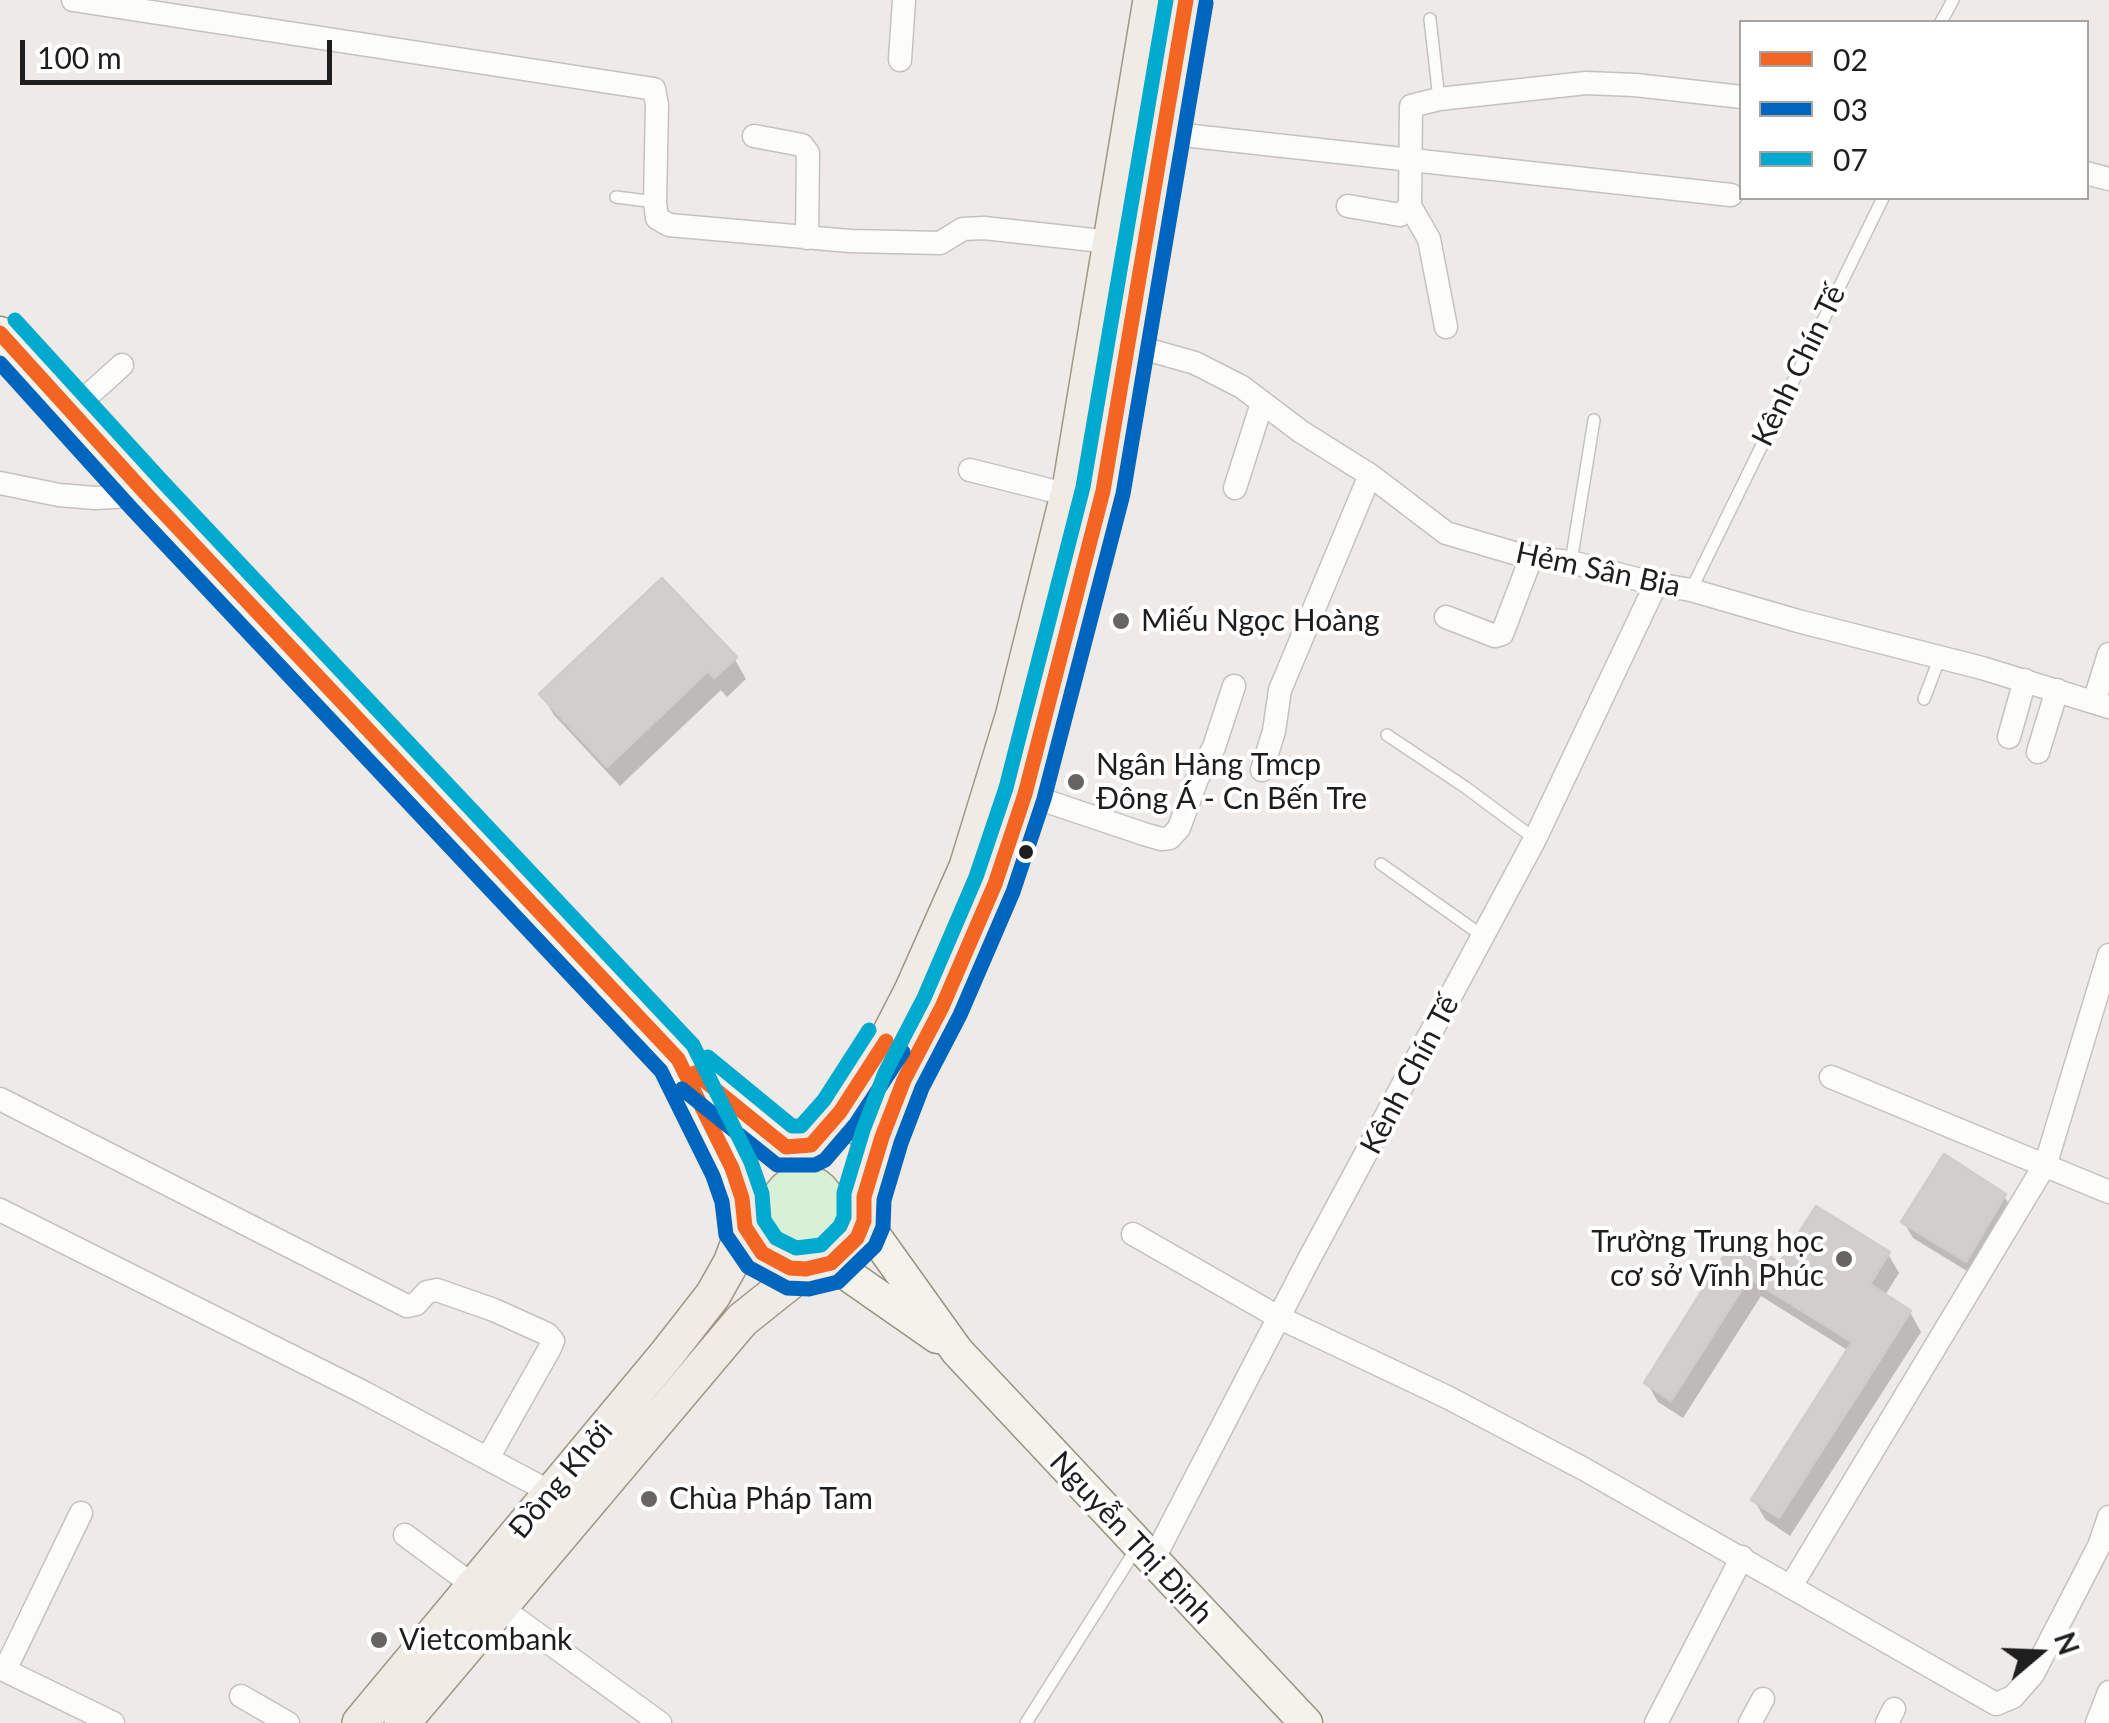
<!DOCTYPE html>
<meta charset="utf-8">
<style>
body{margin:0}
#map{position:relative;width:2109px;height:1723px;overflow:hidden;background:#edeae7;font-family:Lato,sans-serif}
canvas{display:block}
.legend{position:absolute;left:1739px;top:20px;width:350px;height:180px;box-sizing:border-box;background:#fff;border:2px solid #a5a5a5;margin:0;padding:12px 18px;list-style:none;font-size:30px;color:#1e1e1e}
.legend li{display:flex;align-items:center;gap:20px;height:50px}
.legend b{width:50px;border:2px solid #a5a5a5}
.north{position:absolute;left:1989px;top:1603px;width:100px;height:100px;-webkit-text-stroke:8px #fff;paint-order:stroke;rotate:71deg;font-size:28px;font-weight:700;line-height:40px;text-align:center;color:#1e1e1e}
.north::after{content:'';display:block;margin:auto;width:35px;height:45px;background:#1e1e1e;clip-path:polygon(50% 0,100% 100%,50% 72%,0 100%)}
.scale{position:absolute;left:20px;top:40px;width:312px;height:45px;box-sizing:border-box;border:5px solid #1e1e1e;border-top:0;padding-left:12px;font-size:30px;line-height:35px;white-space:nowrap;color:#1e1e1e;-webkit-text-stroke:8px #fff;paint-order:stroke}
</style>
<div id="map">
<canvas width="2109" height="1723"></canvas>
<ul class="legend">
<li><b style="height:12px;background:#f26522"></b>02</li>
<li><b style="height:12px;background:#0065bd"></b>03</li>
<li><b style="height:12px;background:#00a9ce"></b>07</li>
</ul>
<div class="north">N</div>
<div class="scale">100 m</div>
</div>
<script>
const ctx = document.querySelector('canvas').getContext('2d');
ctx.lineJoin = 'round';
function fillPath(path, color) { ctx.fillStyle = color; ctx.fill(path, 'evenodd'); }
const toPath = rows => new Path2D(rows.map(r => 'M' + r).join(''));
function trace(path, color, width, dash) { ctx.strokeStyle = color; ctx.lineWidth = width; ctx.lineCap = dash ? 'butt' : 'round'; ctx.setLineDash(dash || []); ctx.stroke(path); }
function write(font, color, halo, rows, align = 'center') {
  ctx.font = font + ' Lato,sans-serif'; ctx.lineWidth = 8; ctx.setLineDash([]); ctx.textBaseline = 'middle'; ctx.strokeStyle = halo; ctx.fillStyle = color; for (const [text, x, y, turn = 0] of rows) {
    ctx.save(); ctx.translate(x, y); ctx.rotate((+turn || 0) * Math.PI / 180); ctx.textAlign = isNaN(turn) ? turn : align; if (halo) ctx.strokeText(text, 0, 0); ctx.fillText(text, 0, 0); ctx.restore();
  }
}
const park = toPath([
 '756 1207a46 46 0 1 1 92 0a46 46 0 1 1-92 0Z'
]);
const shadow = toPath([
 [734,658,746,679,727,697,721,690,620,786,554,715,542,695],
 [2004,1196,2013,1211,1975,1276,1913,1238,1904,1223],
 [1738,1239,1781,1266,1888,1254,1899,1273,1884,1297,1910,1312,1921,1332,1790,1536,1765,1519,1754,1500,1849,1351,1761,1296,1683,1418,1658,1402,1647,1383]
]);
const building = toPath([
 [662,578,737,657,714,678,708,671,607,767,539,694,662,578],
 [1944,1154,2006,1194,1966,1262,1901,1222,1944,1154],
 [1816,1206,1890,1252,1870,1284,1911,1311,1779,1518,1751,1500,1852,1342,1749,1278,1671,1401,1644,1383,1737,1235,1780,1263,1816,1206]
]);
const service = toPath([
 [1430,19,1439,99],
 [1941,22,1953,0],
 [616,197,655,202],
 [1571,562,1594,420],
 [1691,590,1883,198],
 [1924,699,1940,657],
 [1387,735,1465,787,1535,839],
 [1381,864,1484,937],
 [1026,1723,1136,1549]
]);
const minor = toPath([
 [73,0,654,89,657,105,655,202,657,218,669,225,850,241,940,243,963,229,984,228,1111,242],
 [900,60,904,0],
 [1165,133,1731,195],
 [754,136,802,145,808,153,807,238],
 [2086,173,2109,179],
 [1348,206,1400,215,1410,206,1411,106,1439,99,1586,83,1635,85,1742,97],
 [1410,206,1429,239,1446,327],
 [1128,344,1195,363,1242,387,1300,431,1370,475,1446,533,1531,558,1571,562,1656,584,1691,590,1798,621,1982,668,2109,707],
 [71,411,122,365],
 [970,470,1069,495],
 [0,483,59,495,95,498,147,495],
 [1235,488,1262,403],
 [1446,617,1495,636,1502,634,1531,558],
 [2094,702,2109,654],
 [2009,737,2025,680],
 [2038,752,2057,690],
 [1262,770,1274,731,1280,690,1370,475],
 [1025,794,1144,834,1161,839,1170,838,1179,828,1197,779,1214,747,1234,686],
 [1831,1077,2109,1192],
 [0,1099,407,1306,416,1304,427,1292,437,1290,494,1310,547,1334,553,1341,550,1348,488,1458],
 [0,1210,363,1392,550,1492],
 [1133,1234,1280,1318,1447,1397,1584,1469,1996,1704,2013,1697,2033,1674,2099,1546,2109,1517],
 [405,1535,474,1586],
 [1153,1560,1308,1261,1535,839,1656,584],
 [1791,1586,2046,1163,2109,955],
 [500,1607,660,1723],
 [0,1668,113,1723],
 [5,1670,81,1513],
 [241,1696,288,1723],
 [1656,1723,1742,1557],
 [1750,1723,1763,1699],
 [1887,1723,1894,1709],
 [2097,1723,2109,1692]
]);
const secondary = toPath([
 [0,333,147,495,678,1059,786,1147],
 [682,1068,732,1168,742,1198],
 [864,1221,957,1351,1306,1723],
 [831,1263,937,1337]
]);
const primary = toPath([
 [811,1145,840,1112,876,1061,912,991,967,867,1013,717,1071,483,1151,0],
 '742 1207a61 61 0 1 1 122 0a61 61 0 1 1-122 0Z',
 [864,1197,882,1137,904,1080,942,1007,995,884,1025,794,1103,491,1186,0],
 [360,1723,667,1354,713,1295,731,1263,745,1227],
 [402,1723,742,1320,806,1269]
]);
const bus1 = toPath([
 [0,333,147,495,678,1059,732,1168,742,1198,745,1227,762,1253,790,1268,806,1269,831,1263,857,1238,864,1221,864,1197,882,1137,904,1080,942,1007,995,884,1025,794,1103,491,1186,0],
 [695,1073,786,1147,811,1145,840,1112,886,1041]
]);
const bus2 = toPath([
 [0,363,132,509,661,1071,713,1176,722,1202,726,1235,748,1267,787,1288,809,1289,838,1282,875,1246,883,1227,884,1200,901,1143,922,1088,960,1015,1013,892,1044,799,1123,494,1206,3],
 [682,1089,777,1165,815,1165,825,1160,855,1125,903,1052]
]);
const bus3 = toPath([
 [15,320,162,481,693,1045,751,1162,762,1194,764,1220,776,1238,796,1248,821,1245,840,1226,844,1217,844,1193,863,1130,885,1073,924,998,976,877,1006,788,1083,487,1166,0],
 [708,1057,792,1126,801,1126,824,1100,869,1030]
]);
const markers = [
 [1121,621,10,"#666564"],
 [1076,782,10,"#666564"],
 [1026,852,9,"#1e1e1e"],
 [1844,1259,10,"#666564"],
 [649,1499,10,"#666564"],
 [379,1640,10,"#666564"]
];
const streetNames = [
 ["Kênh Chín Tế",1799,366,-64],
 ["Hẻm Sân Bia",1598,570,12],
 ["Kênh Chín Tế",1410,1075,-62],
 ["Đồng Khởi",561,1480,-50],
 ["Nguyễn Thị Định",1131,1538,47]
];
const poiNames = [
 ["Miếu Ngọc Hoàng",1141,621],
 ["Ngân Hàng Tmcp",1096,765],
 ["Đông Á - Cn Bến Tre",1096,799],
 ["Trường Trung học",1824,1242,"right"],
 ["cơ sở Vĩnh Phúc",1824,1276,"right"],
 ["Chùa Pháp Tam",669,1499],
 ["Vietcombank",399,1640]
];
fillPath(park, '#d8f0d6');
fillPath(shadow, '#0003');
fillPath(building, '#d2cecc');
trace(building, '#d0ccc9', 2.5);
trace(service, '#c4c2c1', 14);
trace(minor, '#c4c2c1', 25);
trace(secondary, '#949481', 35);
trace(primary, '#a19686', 38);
trace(service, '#fcfcfb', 11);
trace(minor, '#fcfcfb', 22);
trace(secondary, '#f3f2eb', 32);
trace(primary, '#f0ebe5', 35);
trace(bus1, '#f26522', 15);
trace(bus2, '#0065bd', 15);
trace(bus3, '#00a9ce', 15);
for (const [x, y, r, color] of markers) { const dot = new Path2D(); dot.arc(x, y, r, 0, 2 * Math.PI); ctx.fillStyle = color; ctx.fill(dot); trace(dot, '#fff', 4); }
write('30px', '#1e1e1e', '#fff', streetNames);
write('30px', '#1e1e1e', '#fff', poiNames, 'left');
</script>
